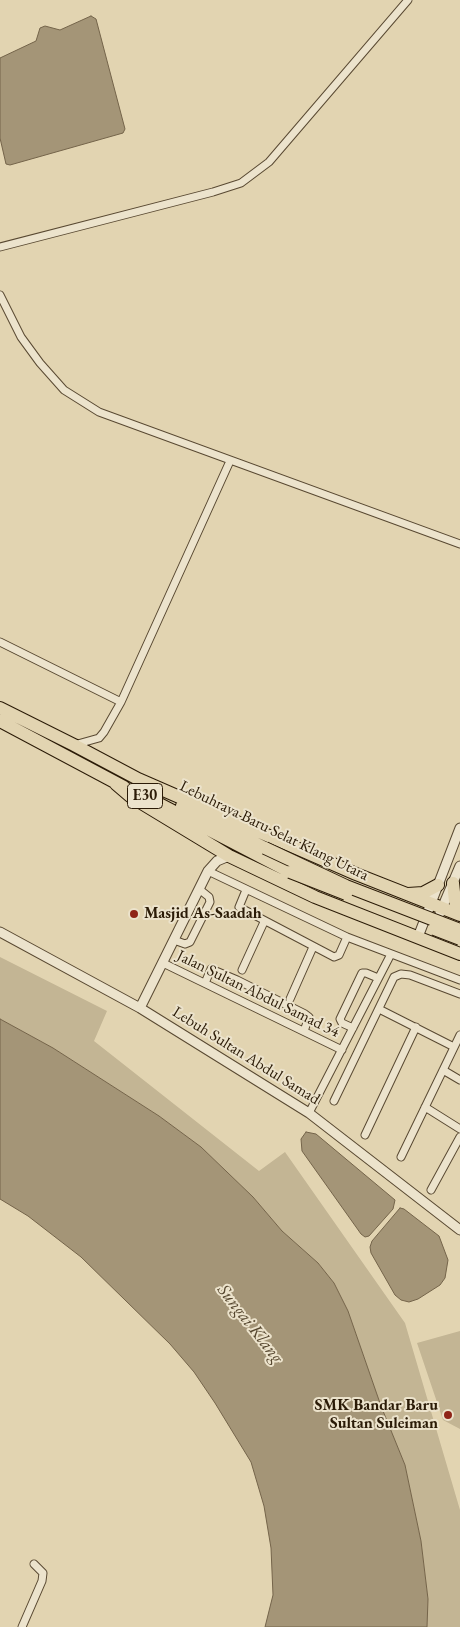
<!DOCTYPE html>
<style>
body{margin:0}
canvas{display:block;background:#e2d4b1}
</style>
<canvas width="460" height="1627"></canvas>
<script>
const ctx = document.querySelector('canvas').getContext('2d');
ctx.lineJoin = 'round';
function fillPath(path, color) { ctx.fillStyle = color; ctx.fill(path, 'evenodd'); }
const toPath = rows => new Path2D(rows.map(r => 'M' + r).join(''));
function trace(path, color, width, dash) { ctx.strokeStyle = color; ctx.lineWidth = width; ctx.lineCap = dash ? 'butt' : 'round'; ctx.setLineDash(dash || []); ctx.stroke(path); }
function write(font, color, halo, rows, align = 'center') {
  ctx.font = font + ' "EB Garamond",serif'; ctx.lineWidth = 4; ctx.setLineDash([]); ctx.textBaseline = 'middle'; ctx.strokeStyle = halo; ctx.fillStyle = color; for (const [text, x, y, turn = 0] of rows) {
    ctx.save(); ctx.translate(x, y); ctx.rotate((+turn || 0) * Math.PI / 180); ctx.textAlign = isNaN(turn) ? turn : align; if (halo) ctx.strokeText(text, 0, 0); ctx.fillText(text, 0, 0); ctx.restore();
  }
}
const green = toPath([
 [0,957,107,1011,94,1041,259,1171,285,1152,405,1323,460,1510,460,1627,427,1627,428,1599,421,1541,405,1465,381,1406,348,1311,334,1283,318,1263,282,1231,253,1197,201,1147,159,1116,53,1048,0,1019],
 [460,1331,460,1429,443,1420,417,1343]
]);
const water = toPath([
 [91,16,96,19,125,129,123,133,10,165,6,164,0,138,0,58,36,41,40,28,45,26,60,30,91,16],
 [0,1019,53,1048,159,1116,201,1147,253,1197,282,1231,318,1263,334,1283,348,1311,381,1406,405,1465,421,1541,428,1599,427,1627,265,1627,273,1595,271,1548,264,1506,251,1462,215,1403,194,1372,170,1344,81,1257,28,1216,0,1199,0,1019],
 [306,1132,316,1134,395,1200,393,1209,369,1236,365,1237,361,1234,302,1151,301,1139,306,1132],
 [400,1208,404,1209,439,1236,448,1260,445,1278,440,1285,418,1299,409,1302,401,1300,395,1295,371,1253,370,1247,372,1241,400,1208]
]);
const minor = toPath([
 [0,247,213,192,241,183,269,162,408,0],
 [0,295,21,337,40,363,64,390,99,412,460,544],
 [0,642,121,702],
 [74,745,99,738,104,732,121,702,230,461],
 [208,871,347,937,460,980],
 [246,890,239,907,334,957,339,955,347,937],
 [174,940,185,944,190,942,210,902,209,897,199,889],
 [163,963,342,1050],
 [242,970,264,922],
 [205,983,211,969,237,980,305,1014,309,1017,304,1031],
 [290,999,313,947],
 [379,1009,454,1047],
 [353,1028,342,1023,340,1019,362,973,366,973,378,978],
 [443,1070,460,1080],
 [334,1101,394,977,401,974,410,975,460,994],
 [425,1107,460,1129],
 [309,1113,391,954],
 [365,1135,416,1027],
 [401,1157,460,1035],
 [431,1190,460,1137],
 [22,1627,42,1581,43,1573,34,1564]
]);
const tertiary = toPath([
 [440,913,460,866],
 [0,932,140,1008,309,1113,460,1230],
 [418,937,460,828],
 [140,1008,208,871,217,861,229,856]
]);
const motorway = toPath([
 [0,708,74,745,138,779,143,784],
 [0,721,124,787],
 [138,779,356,874,460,915],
 [116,784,130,796,229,856,315,897,460,954],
 [144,796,290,872],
 [182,806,265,848],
 [453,883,455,901,460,910],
 [408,894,423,893,438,885]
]);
const motorwayBridge = toPath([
 [265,848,346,886,460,930],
 [290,872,346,894],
 [434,929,460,939]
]);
const markers = [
 [134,914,5,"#8f2418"],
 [448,1415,5,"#8f2418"]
];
const shields = [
 [145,796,35]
];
const shieldNames = [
 ["E30",145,796]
];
const streetNames = [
 ["Lebuhraya Baru Selat Klang Utara",274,831,26],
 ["Jalan Sultan Abdul Samad 34",258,994,26],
 ["Lebuh Sultan Abdul Samad",246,1056,32]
];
const poiNames = [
 ["Masjid As-Saadah",144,914],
 ["SMK Bandar Baru",438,1406,"right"],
 ["Sultan Suleiman",438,1424,"right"]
];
const waterNames = [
 ["Sungai Klang",250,1324,52]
];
fillPath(green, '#c3b594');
fillPath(water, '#a49577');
trace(water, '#74644a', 1);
trace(minor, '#594932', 9);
trace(tertiary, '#594932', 11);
trace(motorway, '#2b1b07', 14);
trace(minor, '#ece3cc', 7);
trace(tertiary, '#ece3cc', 9);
trace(motorway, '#e2d4b1', 12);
trace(motorwayBridge, '#2b1b07', 14, []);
trace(motorwayBridge, '#e2d4b1', 12);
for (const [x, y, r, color] of markers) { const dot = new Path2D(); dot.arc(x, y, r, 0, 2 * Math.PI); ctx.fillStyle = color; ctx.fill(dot); trace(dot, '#ece3cc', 2); }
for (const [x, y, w] of shields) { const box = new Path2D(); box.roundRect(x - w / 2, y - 12.5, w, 25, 4); ctx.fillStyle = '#ece3cc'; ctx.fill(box); trace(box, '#2b1b07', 1); }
write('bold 15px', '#2b1b07', null, shieldNames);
write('16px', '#2b1b07', '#ece3cc', streetNames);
write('bold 16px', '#2b1b07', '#ece3cc', poiNames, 'left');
write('italic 18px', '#55462e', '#ece3cc', waterNames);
</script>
